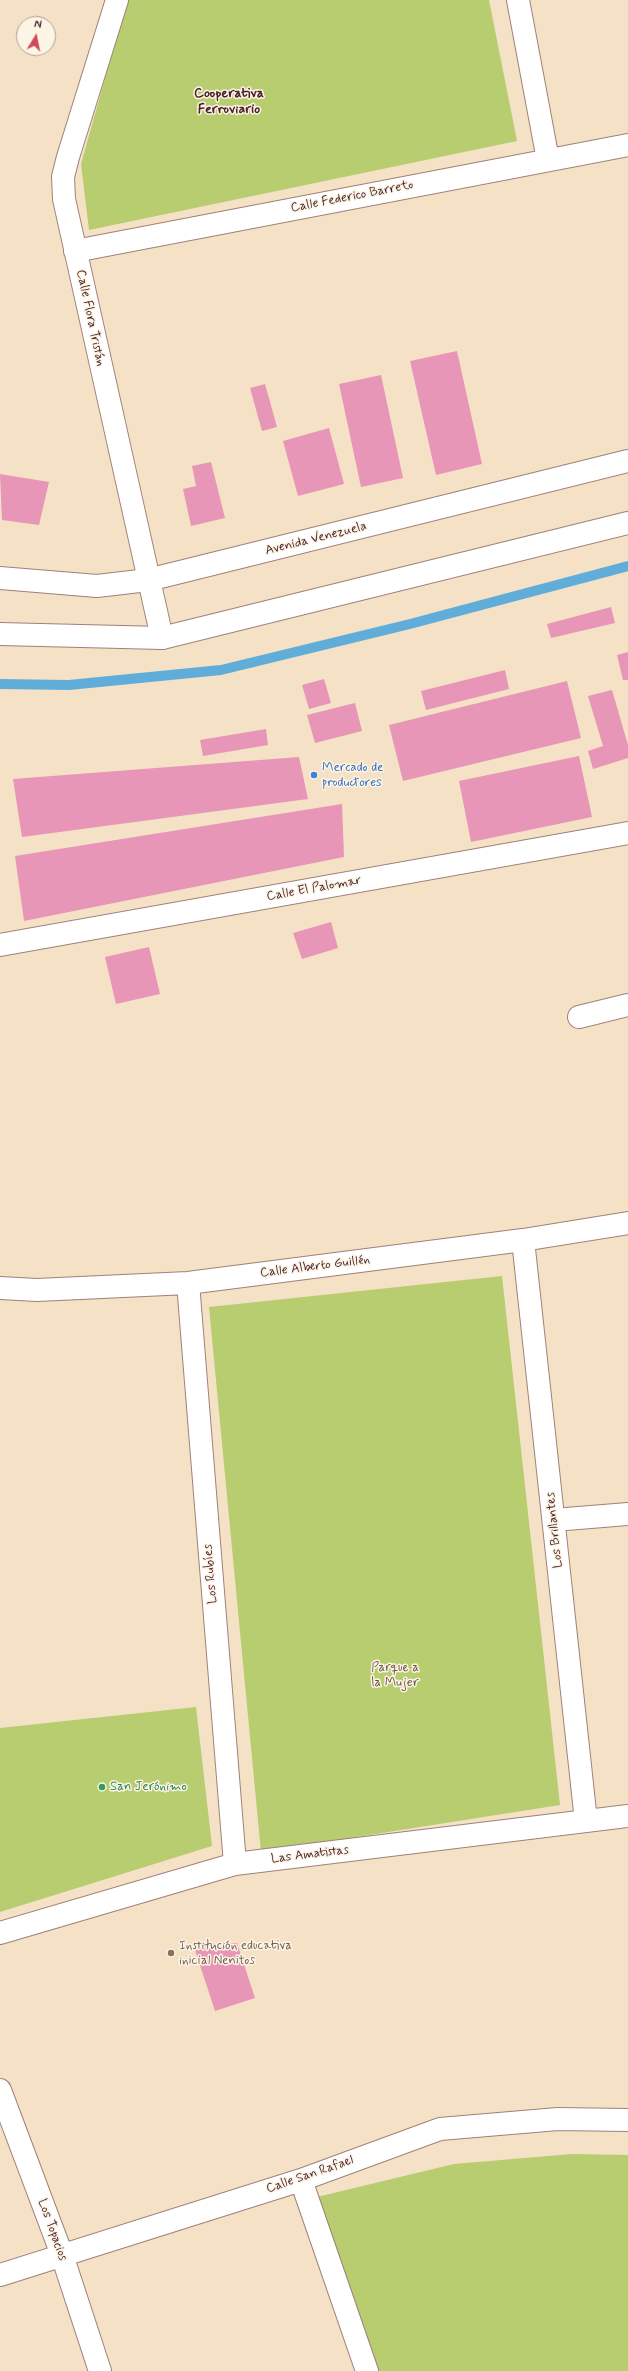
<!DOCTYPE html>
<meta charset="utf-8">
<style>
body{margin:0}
#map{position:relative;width:628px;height:2371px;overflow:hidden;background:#f5e1c5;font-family:Mynerve,sans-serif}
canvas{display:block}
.north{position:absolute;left:16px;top:16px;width:40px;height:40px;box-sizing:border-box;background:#fcf5e5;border:1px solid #b59f9b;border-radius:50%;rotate:10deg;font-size:11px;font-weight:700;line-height:16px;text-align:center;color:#4a1f2b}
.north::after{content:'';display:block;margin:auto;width:14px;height:18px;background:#d1495b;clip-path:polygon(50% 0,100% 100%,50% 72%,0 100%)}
</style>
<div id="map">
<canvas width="628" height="2371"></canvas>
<div class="north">N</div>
</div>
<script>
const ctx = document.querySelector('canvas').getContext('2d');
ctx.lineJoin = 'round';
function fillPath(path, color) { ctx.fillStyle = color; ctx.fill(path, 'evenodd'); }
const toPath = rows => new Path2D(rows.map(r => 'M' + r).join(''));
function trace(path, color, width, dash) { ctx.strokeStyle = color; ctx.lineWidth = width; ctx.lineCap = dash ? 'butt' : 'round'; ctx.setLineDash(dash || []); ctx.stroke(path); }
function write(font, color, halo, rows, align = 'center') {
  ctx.font = font + ' Mynerve,sans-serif'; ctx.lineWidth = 3; ctx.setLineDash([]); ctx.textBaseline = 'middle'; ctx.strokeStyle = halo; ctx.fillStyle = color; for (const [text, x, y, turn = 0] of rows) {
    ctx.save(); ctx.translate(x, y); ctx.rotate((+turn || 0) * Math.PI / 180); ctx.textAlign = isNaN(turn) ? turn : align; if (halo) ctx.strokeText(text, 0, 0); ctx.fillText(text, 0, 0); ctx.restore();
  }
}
const green = toPath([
 [127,0,489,0,517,141,89,230,81,164],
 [502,1276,560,1805,261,1852,209,1307],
 [196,1707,212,1846,0,1912,0,1728],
 [572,2154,628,2155,628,2371,379,2371,317,2197,454,2164]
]);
const stream = toPath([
 [0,684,69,685,221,670,410,624,628,566]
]);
const building = toPath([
 [457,351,482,464,436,475,410,361],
 [381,375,403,478,361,487,339,384],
 [265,384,277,427,262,431,250,388],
 [329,428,344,484,298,496,283,441],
 [211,462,225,518,191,526,183,489,196,486,192,466],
 [0,474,49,482,39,525,2,520],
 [611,607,615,623,551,638,547,624],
 [628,652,628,680,623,680,617,655],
 [505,670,509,689,426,710,421,691],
 [324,679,331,703,309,709,302,685],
 [567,681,581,738,403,781,389,725],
 [612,690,628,745,628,758,593,769,588,751,603,746,588,696],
 [355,703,362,731,315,743,307,715],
 [266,729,268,745,203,756,200,740],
 [579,756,592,817,471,842,459,781],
 [299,757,308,799,22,837,13,779],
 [342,804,344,857,24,921,15,856],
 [331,922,338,948,302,959,293,933],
 [149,947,160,994,116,1004,105,957],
 [237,1943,255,1998,215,2011,193,1944]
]);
const minor = toPath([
 [117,0,68,157,63,177,64,199,162,638],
 [518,0,548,160],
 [75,251,628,145],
 [0,945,628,833],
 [579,1017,628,1005],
 [523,1240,586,1821],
 [188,1283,235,1864],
 [0,1288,37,1290,188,1283,523,1240,628,1223],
 [554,1520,628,1514],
 [0,1933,235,1864,628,1816],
 [0,2090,62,2255,100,2371],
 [301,2180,367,2371],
 [0,2275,301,2180,440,2129,558,2119,628,2120]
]);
const major = toPath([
 [0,578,97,586,148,580,628,461],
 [0,634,162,638,628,523]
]);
const markers = [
 [314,775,4,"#3f7fe0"],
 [102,1787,4,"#2e9e5b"],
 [171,1953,4,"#8d6e63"]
];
const streetNames = [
 ["Calle Federico Barreto",352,197,-11],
 ["Calle Flora Tristán",90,318,78],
 ["Avenida Venezuela",316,539,-14],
 ["Calle El Palomar",314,889,-10],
 ["Calle Alberto Guillén",315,1267,-7],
 ["Los Brillantes",555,1530,-96],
 ["Los Rubíes",211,1574,-95],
 ["Las Amatistas",310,1855,-7],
 ["Calle San Rafael",310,2175,-19],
 ["Los Topacios",52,2230,70]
];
const shopNames = [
 ["Mercado de",322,768],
 ["productores",322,783]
];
const parkNames = [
 ["Parque a",395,1668],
 ["la Mujer",395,1683]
];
const leisureNames = [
 ["San Jerónimo",110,1787]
];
const educationNames = [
 ["Institución educativa",179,1946],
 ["inicial Nenitos",179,1961]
];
const neighbourhoodNames = [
 ["Cooperativa",229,94],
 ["Ferroviario",229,110]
];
fillPath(green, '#b8cc70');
trace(stream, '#60adda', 10);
fillPath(building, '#e796b7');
trace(minor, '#a08078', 24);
trace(major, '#a08078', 24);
trace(minor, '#fff', 22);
trace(major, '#fff', 22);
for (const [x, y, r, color] of markers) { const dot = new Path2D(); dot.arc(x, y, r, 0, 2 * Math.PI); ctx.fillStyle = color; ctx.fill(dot); trace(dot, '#fcf5e5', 1.5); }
write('13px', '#4a1f2b', '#fcf5e5', streetNames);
write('13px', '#366cbe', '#fcf5e5', shopNames, 'left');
write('13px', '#6b5340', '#fcf5e5', parkNames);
write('13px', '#27864d', '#fcf5e5', leisureNames, 'left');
write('13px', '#785e54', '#fcf5e5', educationNames, 'left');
write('bold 14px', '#4a1f2b', '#fcf5e5', neighbourhoodNames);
</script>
